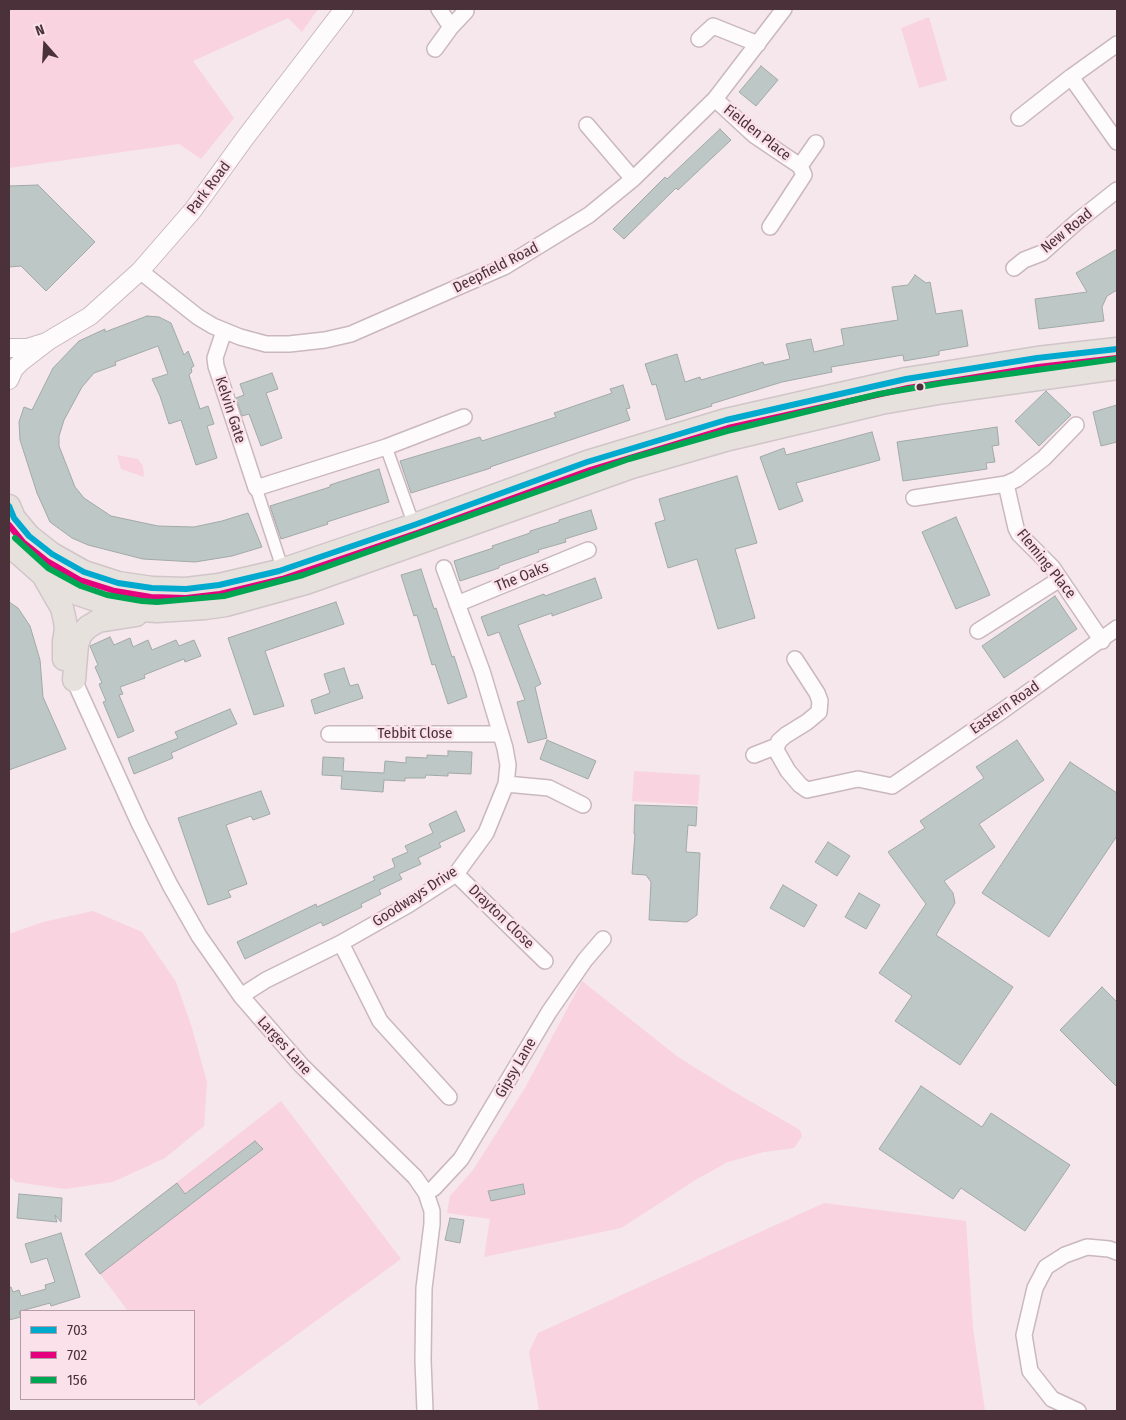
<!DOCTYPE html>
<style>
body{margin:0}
#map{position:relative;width:1126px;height:1420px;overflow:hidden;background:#f5e7eb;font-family:"Fira Sans Condensed",sans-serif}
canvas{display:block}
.frame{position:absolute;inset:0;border:10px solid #4b323a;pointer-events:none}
.legend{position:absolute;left:20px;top:1310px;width:175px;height:90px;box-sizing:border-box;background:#fbe1e9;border:1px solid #b59ba3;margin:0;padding:6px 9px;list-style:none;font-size:15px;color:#4b323a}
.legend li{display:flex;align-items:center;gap:10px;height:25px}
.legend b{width:25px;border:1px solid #b59ba3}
.north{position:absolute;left:20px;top:20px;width:50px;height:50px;-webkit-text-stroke:4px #fbe1e9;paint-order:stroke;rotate:341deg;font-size:14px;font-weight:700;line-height:20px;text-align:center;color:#4b323a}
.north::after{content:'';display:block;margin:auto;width:18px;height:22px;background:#4b323a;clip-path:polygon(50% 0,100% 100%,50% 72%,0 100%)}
</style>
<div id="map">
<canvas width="1126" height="1420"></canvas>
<div class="frame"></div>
<ul class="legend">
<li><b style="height:6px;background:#00a9ce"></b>703</li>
<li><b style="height:6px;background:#e5007d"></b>702</li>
<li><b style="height:6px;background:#00a651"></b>156</li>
</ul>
<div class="north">N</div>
</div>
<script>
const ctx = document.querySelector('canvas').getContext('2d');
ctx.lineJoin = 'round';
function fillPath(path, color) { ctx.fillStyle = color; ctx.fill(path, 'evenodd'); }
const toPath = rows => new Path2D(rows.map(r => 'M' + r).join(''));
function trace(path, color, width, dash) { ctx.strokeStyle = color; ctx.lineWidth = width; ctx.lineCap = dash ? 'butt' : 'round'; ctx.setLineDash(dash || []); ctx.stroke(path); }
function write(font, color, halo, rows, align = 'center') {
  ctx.font = font + ' "Fira Sans Condensed",sans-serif'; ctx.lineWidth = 5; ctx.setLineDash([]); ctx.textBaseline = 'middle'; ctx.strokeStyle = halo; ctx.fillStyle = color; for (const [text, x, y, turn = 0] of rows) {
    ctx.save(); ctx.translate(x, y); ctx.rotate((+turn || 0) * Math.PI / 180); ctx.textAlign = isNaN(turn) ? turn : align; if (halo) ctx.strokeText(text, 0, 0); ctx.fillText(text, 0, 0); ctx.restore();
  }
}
const green = toPath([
 [9,9,318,9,302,32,288,18,193,61,234,118,201,159,179,144,9,168],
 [929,17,947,80,919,88,901,28],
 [117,455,138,459,143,466,144,477,121,469],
 [634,771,700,775,698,805,632,801],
 [93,911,142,932,176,982,192,1028,207,1082,204,1126,165,1158,113,1182,65,1189,16,1182,9,1177,9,934,43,922],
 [582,981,678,1057,731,1090,800,1130,802,1136,794,1148,764,1152,728,1162,697,1179,621,1228,484,1257,490,1219,447,1213,450,1196,473,1170,525,1088],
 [281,1101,401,1259,199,1406,194,1398,194,1311,128,1311,85,1254],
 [824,1203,966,1221,973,1328,985,1411,539,1411,529,1352,538,1333]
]);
const building = toPath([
 [761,66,778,80,756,106,739,92,761,66],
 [720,129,731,140,678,190,676,188,624,239,613,229,665,177,667,179,720,129],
 [38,185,95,242,46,291,21,266,9,267,9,186,38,185],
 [1117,249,1117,290,1107,296,1102,307,1104,321,1039,329,1035,299,1087,292,1076,273,1117,249],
 [915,275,926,283,930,282,936,314,962,310,968,346,939,351,939,355,904,361,903,355,831,367,832,372,782,382,711,404,712,406,666,420,656,384,652,385,645,364,677,354,685,382,700,377,701,380,763,362,764,365,790,359,786,344,811,339,814,352,844,345,841,329,898,320,892,287,908,285,915,275],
 [147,316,159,317,171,323,184,355,188,351,194,366,191,368,192,372,189,375,200,409,208,406,214,424,207,426,217,458,196,465,181,420,169,424,160,396,152,379,168,374,158,346,115,362,116,365,94,373,82,387,64,420,59,436,59,446,75,487,84,498,111,516,158,526,194,527,222,521,248,513,262,547,232,556,195,562,143,559,88,545,72,538,50,522,37,493,20,440,19,422,24,407,32,410,53,368,79,341,105,329,105,332,147,316],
 [272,373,278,389,266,393,282,438,261,446,249,414,242,416,236,398,244,395,240,384,272,373],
 [623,385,630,408,626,409,630,420,490,467,491,468,411,493,400,461,480,437,482,441,556,417,554,413,612,393,610,389,623,385],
 [1046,391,1071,415,1039,446,1015,421,1046,391],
 [1117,405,1117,442,1101,446,1093,412,1117,405],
 [997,427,999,445,992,446,995,462,986,463,987,469,903,481,897,442,997,427],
 [872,432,880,460,796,483,803,501,779,510,760,457,784,448,786,455,872,432],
 [379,469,389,502,327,522,328,524,281,539,270,506,330,487,330,485,379,469],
 [737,476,757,543,735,549,755,618,718,629,697,559,668,568,655,523,665,520,659,499,737,476],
 [591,510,597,529,565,539,566,542,538,550,539,552,499,566,499,568,460,581,454,561,493,548,492,546,530,533,530,531,559,522,559,520,591,510],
 [956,517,990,595,956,609,922,532,956,517],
 [421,569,434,609,436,608,452,657,454,656,467,697,448,704,435,664,432,665,417,615,414,616,401,575,421,569],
 [595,578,602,598,552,616,552,613,518,625,541,684,535,687,547,738,528,743,517,702,525,700,499,632,488,636,481,617,544,594,545,596,595,578],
 [1055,596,1077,629,1004,678,982,646,1055,596],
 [9,602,18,608,30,626,40,660,43,697,66,749,9,770,9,602],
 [336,602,344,624,265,651,284,706,254,715,228,638,336,602],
 [110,637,114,645,130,638,133,647,148,640,152,650,176,640,179,646,194,640,201,656,185,662,184,659,144,675,145,678,120,687,123,694,119,695,134,731,118,738,103,702,106,701,99,684,102,683,95,667,98,665,90,646,110,637],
 [344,668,350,686,358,684,363,698,315,714,311,700,330,693,324,674,344,668],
 [230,709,237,724,171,753,173,758,134,774,128,758,178,738,175,732,230,709],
 [547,740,596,761,588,779,540,759,547,740],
 [1017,740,1044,780,979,824,995,847,944,881,953,893,955,903,936,935,1013,987,960,1065,895,1021,912,996,879,973,926,904,888,852,925,828,920,821,984,778,976,767,1017,740],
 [448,751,472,752,471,774,448,773,448,776,426,775,425,778,405,778,405,781,384,780,383,792,341,789,342,776,322,775,323,757,344,758,343,771,384,773,385,761,406,763,406,757,427,758,427,755,448,756,448,751],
 [1070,762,1117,793,1117,836,1049,937,982,893,1070,762],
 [261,791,270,814,253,820,251,816,226,825,247,884,228,891,231,897,208,905,178,818,261,791],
 [635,805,697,807,696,826,688,825,686,852,700,853,697,915,687,922,649,920,651,882,646,875,632,874,635,834,634,834,635,805],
 [456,811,465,831,439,843,441,847,418,858,421,864,399,874,402,879,379,890,381,894,361,904,362,907,323,926,321,922,245,959,237,942,316,904,317,907,375,880,373,877,395,867,392,859,408,852,405,846,433,833,429,824,456,811],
 [828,842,850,856,837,876,815,862,828,842],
 [783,885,817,905,804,927,770,908,783,885],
 [859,893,880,905,866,929,845,917,859,893],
 [1102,987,1117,1002,1117,1087,1060,1030,1102,987],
 [921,1086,982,1127,991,1113,1070,1165,1025,1231,961,1188,953,1199,879,1149,921,1086],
 [255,1141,263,1149,100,1274,85,1254,177,1183,185,1194,255,1141],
 [523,1184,525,1194,491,1201,488,1191,523,1184],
 [19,1194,62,1198,61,1222,55,1215,57,1222,17,1218,19,1194],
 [450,1218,464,1220,460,1243,445,1240,450,1218],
 [61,1233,80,1297,51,1306,50,1303,21,1311,19,1312,21,1317,9,1320,9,1287,11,1287,13,1292,19,1290,21,1296,46,1289,45,1285,55,1282,47,1258,31,1263,25,1244,61,1233]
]);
const pedestrian = toPath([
 [386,447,414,525],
 [256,488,280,561]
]);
const minor = toPath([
 [439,9,451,27],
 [699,39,713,26,758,44],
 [435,49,451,27,466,11],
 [1071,77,1117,142],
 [715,99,754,135,800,166,804,175,770,227],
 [1019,118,1071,77,1117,44],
 [587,125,633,179],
 [800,166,816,143],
 [1014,268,1024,260,1042,253,1079,220,1117,190],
 [140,271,198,317,213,326,240,337,266,344,289,344,325,340,351,334,504,267,589,215,633,179,715,99,784,9],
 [224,331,215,358,216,366,256,488,386,447,464,417],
 [1006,484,1016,528,1019,534,1052,567,1102,641],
 [914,498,1006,484,1017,479,1044,458,1076,425],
 [457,604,588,550],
 [978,631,1060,579],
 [74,680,139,823,170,885,199,936,241,996,301,1065,415,1177,426,1193,432,1211,432,1224,424,1288,423,1360,425,1411],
 [329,734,501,734],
 [777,746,776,750,788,771,800,785,807,790,858,779,892,786,1002,711,1117,628],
 [754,755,777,746,779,741,786,735,807,722,819,712,820,701,817,693,795,659],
 [506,784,549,788,583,805],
 [456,874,545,961],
 [341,943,380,1021,449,1097],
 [241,996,266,980,341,943,408,905,456,874,486,833,506,784,508,765,505,748,482,671,444,568],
 [426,1193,434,1188,461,1159,549,1012,585,960,603,939],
 [1078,1411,1052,1399,1030,1371,1024,1335,1035,1288,1046,1267,1065,1255,1087,1247,1109,1249,1117,1252]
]);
const tertiary = toPath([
 [9,348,27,348,43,343],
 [9,380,14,369,22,361,48,341,90,316,140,271,193,210,245,138,344,9]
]);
const primary = toPath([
 [9,506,14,518,29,536,52,554,84,572,118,583,152,588,186,589,219,585,279,571,414,525,587,462,726,420,906,379,1037,358,1117,349],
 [9,545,43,575,78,594,105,603,141,610,157,611,205,608,226,605,306,583,632,467,729,439,881,403,944,392,1117,368],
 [43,575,62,608,65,621,66,629,64,641,64,659],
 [74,680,77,644,81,634,88,627,98,621,136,615]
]);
const bus1 = toPath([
 [9,506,14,518,29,536,52,554,84,572,118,583,152,588,186,589,219,585,279,571,414,525,587,462,726,420,906,379,1037,358,1117,349]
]);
const bus2 = toPath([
 [9,525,23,542,47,561,80,580,115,591,151,597,186,598,220,594,282,579,417,533,590,470,728,428,908,388,1038,367,1117,358]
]);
const bus3 = toPath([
 [15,538,48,568,81,586,107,595,142,601,157,602,224,596,303,575,629,459,727,431,879,394,943,383,1116,359]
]);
const markers = [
 [920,387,4.5,"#4b323a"]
];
const streetNames = [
 ["Fielden Place",757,133,38],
 ["Park Road",209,188,-53],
 ["New Road",1067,231,-39],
 ["Deepfield Road",496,268,-27],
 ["Kelvin Gate",230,410,72],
 ["Fleming Place",1046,564,51],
 ["The Oaks",522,577,-22],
 ["Eastern Road",1005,708,-35],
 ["Tebbit Close",415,734],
 ["Goodways Drive",415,897,-33],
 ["Drayton Close",501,917,44],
 ["Larges Lane",284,1046,48],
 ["Gipsy Lane",516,1068,-60]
];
fillPath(green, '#f9d3df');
fillPath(building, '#bdc8c6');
trace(building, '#a1a9a7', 1);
trace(pedestrian, '#cab8be', 14);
trace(minor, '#cab8be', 18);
trace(tertiary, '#cab8be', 20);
trace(primary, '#d0c5c9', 25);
trace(pedestrian, '#fefbfc', 11);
trace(minor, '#fefbfc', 15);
trace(tertiary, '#fefbfc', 18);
trace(primary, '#e7e1de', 22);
trace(bus1, '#00a9ce', 6);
trace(bus2, '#e5007d', 6);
trace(bus3, '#00a651', 6);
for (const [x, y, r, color] of markers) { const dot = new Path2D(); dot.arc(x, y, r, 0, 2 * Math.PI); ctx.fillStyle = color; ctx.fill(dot); trace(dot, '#fbe1e9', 2); }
write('15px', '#4b323a', '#fbe1e9', streetNames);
</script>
